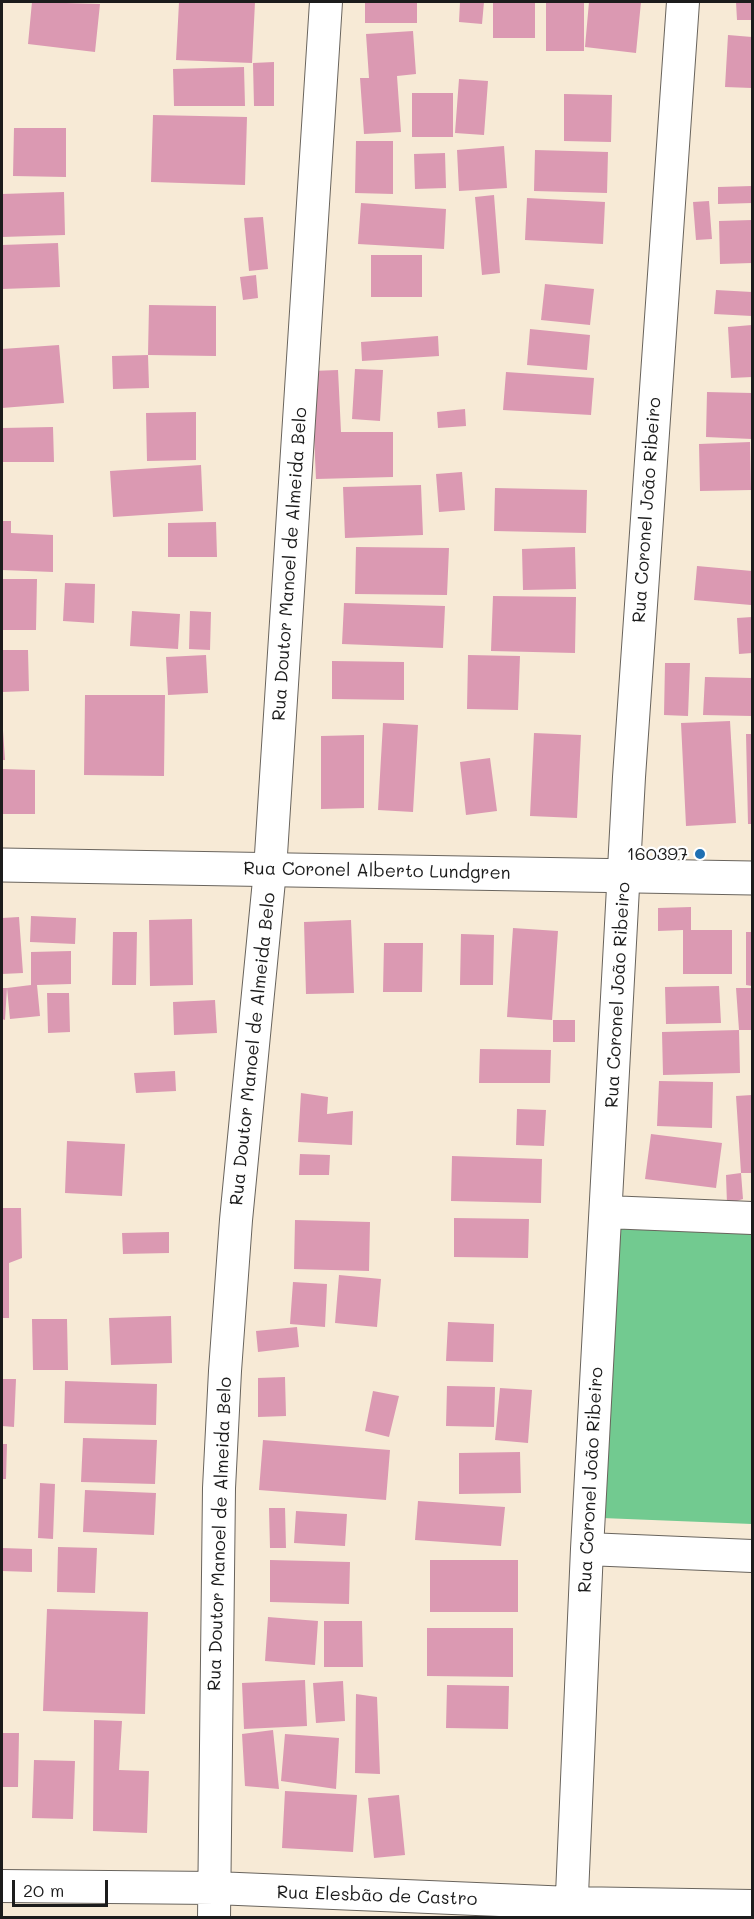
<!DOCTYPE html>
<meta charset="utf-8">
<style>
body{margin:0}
#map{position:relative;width:754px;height:1919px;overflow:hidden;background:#f7ead6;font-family:Mali,sans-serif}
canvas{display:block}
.frame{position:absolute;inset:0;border:3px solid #1c1c1c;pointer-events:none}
.scale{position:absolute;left:12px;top:1880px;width:96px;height:27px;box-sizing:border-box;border:3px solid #1c1c1c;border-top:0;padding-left:8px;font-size:18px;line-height:21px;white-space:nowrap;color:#1c1c1c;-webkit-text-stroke:4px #fff;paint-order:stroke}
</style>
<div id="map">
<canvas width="754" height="1919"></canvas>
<div class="frame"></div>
<div class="scale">20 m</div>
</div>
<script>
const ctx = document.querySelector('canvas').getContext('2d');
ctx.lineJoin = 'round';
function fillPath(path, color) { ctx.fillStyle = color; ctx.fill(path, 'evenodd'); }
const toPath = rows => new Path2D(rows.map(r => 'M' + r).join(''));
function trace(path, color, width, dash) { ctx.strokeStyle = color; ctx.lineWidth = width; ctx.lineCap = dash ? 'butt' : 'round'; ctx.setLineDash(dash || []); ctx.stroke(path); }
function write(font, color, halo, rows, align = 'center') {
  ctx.font = font + ' Mali,sans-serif'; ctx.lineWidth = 4.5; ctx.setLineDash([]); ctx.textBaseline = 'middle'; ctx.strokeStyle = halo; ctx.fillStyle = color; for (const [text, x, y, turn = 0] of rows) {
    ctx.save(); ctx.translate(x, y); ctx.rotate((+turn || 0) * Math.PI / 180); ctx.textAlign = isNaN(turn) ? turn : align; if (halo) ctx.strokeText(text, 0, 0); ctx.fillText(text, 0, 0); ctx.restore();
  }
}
const green = toPath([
 [621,1224,752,1226,752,1524,602,1518]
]);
const building = toPath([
 [32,2,100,4,95,52,28,44],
 [179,2,255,2,252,63,176,60],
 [365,2,417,2,417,23,365,23],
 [460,2,484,2,482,24,459,22],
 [493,2,535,2,535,38,493,38],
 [546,2,584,2,584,51,546,51],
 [589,2,641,2,636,53,585,47],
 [736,2,751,2,752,20,737,20],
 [413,31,416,74,397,76,401,132,364,134,360,78,369,78,366,34],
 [728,35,752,37,752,88,725,87],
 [274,62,274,106,254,106,253,63],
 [244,67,245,106,174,106,173,69],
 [459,79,488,81,484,135,455,133],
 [412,93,453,93,453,137,412,137],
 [564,94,612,95,611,142,564,141],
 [153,115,247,117,245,185,151,182],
 [14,128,66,128,66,177,13,176],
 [356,141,393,141,393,194,355,193],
 [504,146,507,188,459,191,457,150],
 [535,150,608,152,607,193,534,191],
 [445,153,446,188,415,189,414,154],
 [752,186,752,203,718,204,718,187],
 [64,192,65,235,2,237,2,194],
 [494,195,500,273,482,275,475,197],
 [527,198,605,202,603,244,525,240],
 [709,201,712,239,696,240,693,202],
 [361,203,446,209,444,249,358,244],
 [263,217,268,269,249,271,244,218],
 [752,220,752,263,720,264,719,221],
 [58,243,60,287,2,289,2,245],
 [371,255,422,255,422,297,371,297],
 [256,275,258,298,243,300,240,277],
 [545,284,594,289,590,325,541,320],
 [716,290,752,292,752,316,714,314],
 [149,305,216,306,216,356,148,355],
 [752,325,752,377,731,378,728,327],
 [530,329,590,335,587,370,527,365],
 [438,336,439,356,362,361,361,342],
 [59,345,64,403,2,408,2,349],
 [148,355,149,388,113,389,112,356],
 [355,369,383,370,380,421,352,419],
 [338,370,341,432,393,432,393,477,316,479,311,371],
 [506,372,594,378,591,415,503,410],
 [707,392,752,393,752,439,706,437],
 [465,409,466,426,438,428,437,412],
 [196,412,196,460,147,461,146,413],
 [53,427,54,462,2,462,2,428],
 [750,442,751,490,700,491,699,444],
 [201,465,203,511,113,517,110,471],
 [462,472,465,510,439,512,436,474],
 [421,485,423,535,345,538,343,487],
 [495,488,587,490,586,533,494,531],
 [2,521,11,521,11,533,53,535,53,572,2,570],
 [216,522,217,557,168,557,168,523],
 [356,547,449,548,447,595,355,594],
 [575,547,576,589,523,590,522,549],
 [697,566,752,571,751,605,694,600],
 [2,579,37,579,36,630,2,630],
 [65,583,95,584,94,623,63,621],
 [493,596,576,597,575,653,491,651],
 [344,603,445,606,443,648,342,644],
 [132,611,180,614,178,649,130,646],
 [190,611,211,612,210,650,189,649],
 [752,617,752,653,739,654,737,618],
 [2,650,28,650,29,691,2,692],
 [206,655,208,693,168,695,166,657],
 [468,655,520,656,518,710,467,709],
 [332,661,404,662,404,700,332,699],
 [665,663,690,663,688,716,664,715],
 [705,677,752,678,752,716,703,715],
 [85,695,165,695,164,776,84,775],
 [2,716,5,760,2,760],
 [730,721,736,823,686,826,681,723],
 [383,723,418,725,413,812,378,810],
 [534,733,581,735,577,818,530,816],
 [746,734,752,734,752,824,748,824],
 [364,735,364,808,321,809,321,736],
 [490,758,497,811,466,815,460,762],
 [2,769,35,770,35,814,2,814],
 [691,907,691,930,732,930,732,974,683,974,683,930,658,931,658,908],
 [31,916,76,918,75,944,30,942],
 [19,917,23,973,2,974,2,918],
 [192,919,193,985,150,986,149,920],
 [351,920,354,993,306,994,304,922],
 [513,928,558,931,552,1020,507,1017],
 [113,932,137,932,136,985,112,985],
 [746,932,752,932,752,986,746,985],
 [461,934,494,935,493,985,460,985],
 [384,943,423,943,422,992,383,992],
 [71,951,71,984,37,985,40,1016,10,1019,7,988,31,985,31,952],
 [719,986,721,1023,666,1024,665,987],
 [2,988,7,988,5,1020,2,1019],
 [736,988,752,988,752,1030,739,1030,740,1073,663,1075,662,1032,739,1030],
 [47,993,69,993,70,1032,48,1033],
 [215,1000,217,1033,174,1035,173,1002],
 [553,1020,575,1020,575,1042,553,1042],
 [480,1049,551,1050,550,1083,479,1083],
 [175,1071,176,1091,136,1093,134,1073],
 [659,1081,713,1082,712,1128,657,1126],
 [301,1093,328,1097,327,1114,353,1111,352,1145,298,1142],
 [752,1095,752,1173,741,1173,736,1096],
 [517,1109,546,1110,544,1146,516,1145],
 [651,1134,722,1143,716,1188,645,1179],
 [67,1141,125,1144,122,1196,65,1193],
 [300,1154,330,1155,329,1175,299,1175],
 [452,1156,542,1159,541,1203,451,1201],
 [741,1173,743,1199,727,1204,726,1175],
 [2,1208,21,1208,22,1258,9,1263,9,1318,2,1318],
 [454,1218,529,1219,528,1258,454,1257],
 [295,1220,370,1222,369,1271,294,1269],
 [169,1232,169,1253,123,1254,122,1233],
 [339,1275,381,1279,377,1327,335,1323],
 [293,1282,327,1284,325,1327,290,1324],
 [171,1316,172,1363,111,1365,109,1318],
 [32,1319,67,1319,68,1370,33,1370],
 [448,1322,494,1324,493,1362,446,1361],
 [297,1327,299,1347,258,1352,256,1331],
 [285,1377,286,1416,258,1417,258,1378],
 [2,1379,16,1379,14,1427,2,1426],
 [65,1381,157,1384,156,1425,64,1423],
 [447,1386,495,1387,494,1427,446,1426],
 [500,1388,532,1390,528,1443,495,1440],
 [373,1391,399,1396,389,1437,365,1431],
 [83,1438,157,1440,155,1484,81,1482],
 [263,1440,390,1450,386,1500,259,1490],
 [2,1444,7,1444,6,1479,2,1479],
 [520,1452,521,1493,459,1494,459,1453],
 [40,1483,55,1484,53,1539,38,1538],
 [85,1490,156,1493,154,1535,83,1532],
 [418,1501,505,1507,501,1546,415,1540],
 [269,1508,285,1508,286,1548,270,1548],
 [296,1511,347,1514,345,1546,294,1543],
 [58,1547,97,1548,95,1593,57,1592],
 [2,1548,32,1549,32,1572,2,1571],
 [270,1560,350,1562,349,1604,270,1602],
 [430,1560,518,1560,518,1612,430,1612],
 [47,1609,148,1612,145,1714,43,1711],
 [268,1617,318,1621,315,1665,265,1661],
 [324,1621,362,1621,363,1667,324,1667],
 [427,1628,513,1628,513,1677,427,1676],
 [305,1680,307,1726,244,1729,242,1683],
 [343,1681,345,1721,316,1723,313,1683],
 [447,1685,509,1686,508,1729,446,1728],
 [356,1694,377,1697,380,1774,355,1773],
 [94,1720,122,1721,119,1770,149,1771,147,1833,93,1831],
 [273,1730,279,1789,245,1786,242,1734],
 [2,1733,19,1733,18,1787,2,1787],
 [285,1734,339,1738,336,1789,281,1781],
 [34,1760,75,1761,73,1819,32,1818],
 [285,1791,357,1795,353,1852,282,1848],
 [399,1795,405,1855,374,1858,368,1798]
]);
const minor = toPath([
 [607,1212,752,1218],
 [587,1549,752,1556],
 [2,1886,215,1888,571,1903,752,1906],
 [214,1918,219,1488,225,1371,236,1220,270,870,326,2],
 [571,1918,587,1549,629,777,683,2]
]);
const tertiary = toPath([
 [2,865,752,878]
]);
const markers = [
 [700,854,6,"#1f6fb2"]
];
const streetNames = [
 ["Rua Coronel João Ribeiro",647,510,-86],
 ["Rua Doutor Manoel de Almeida Belo",290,564,-86],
 ["Rua Coronel Alberto Lundgren",377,871,1],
 ["Rua Coronel João Ribeiro",618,995,-87],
 ["Rua Doutor Manoel de Almeida Belo",253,1049,-84],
 ["Rua Coronel João Ribeiro",591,1480,-87],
 ["Rua Doutor Manoel de Almeida Belo",220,1534,-88],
 ["Rua Elesbão de Castro",377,1896,2]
];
const poiNames = [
 ["160397",688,854]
];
fillPath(green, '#72ca90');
fillPath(building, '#db99b2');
trace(minor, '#69645d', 34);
trace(tertiary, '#69645d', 35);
trace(minor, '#fff', 32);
trace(tertiary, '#fff', 33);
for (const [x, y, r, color] of markers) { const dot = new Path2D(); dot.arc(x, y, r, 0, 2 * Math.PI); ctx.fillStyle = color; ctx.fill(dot); trace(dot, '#fff', 2); }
write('18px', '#1c1c1c', '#fff', streetNames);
write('18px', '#1c1c1c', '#fff', poiNames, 'right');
</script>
